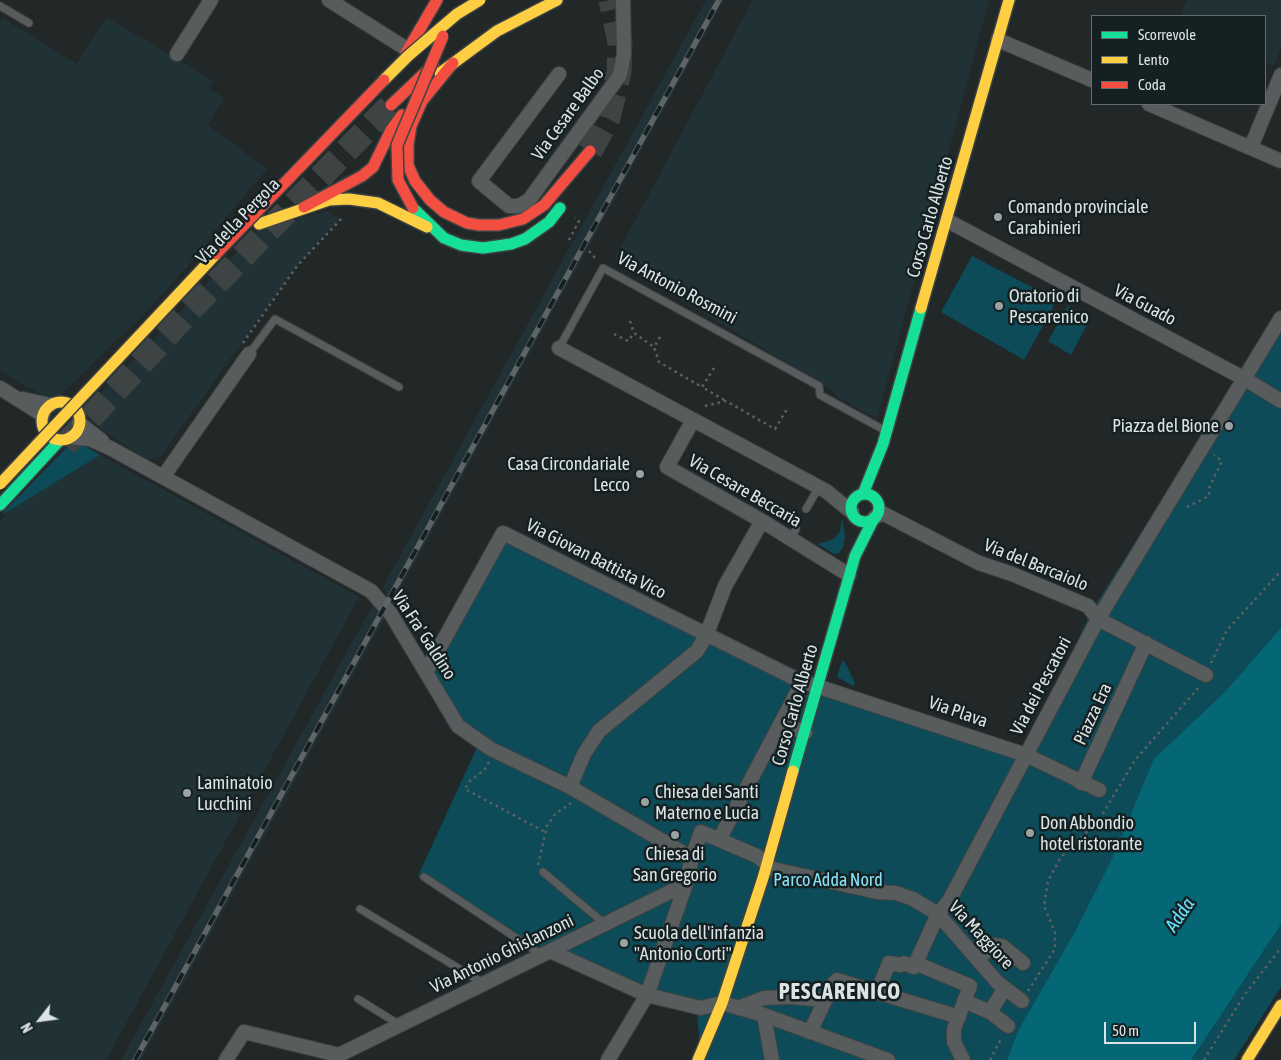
<!DOCTYPE html>
<style>
body{margin:0}
#map{position:relative;width:1281px;height:1060px;overflow:hidden;background:#222828;font-family:"Asap Condensed",sans-serif}
canvas{display:block}
.legend{position:absolute;left:1091px;top:15px;width:175px;height:90px;box-sizing:border-box;background:#152023;border:1px solid #646e70;margin:0;padding:6px 9px;list-style:none;font-size:15px;color:#dbe3e4}
.legend li{display:flex;align-items:center;gap:10px;height:25px}
.legend b{width:25px;border:1px solid #646e70}
.north{position:absolute;left:15px;top:995px;width:50px;height:50px;-webkit-text-stroke:4px #152023;paint-order:stroke;rotate:240deg;font-size:14px;font-weight:700;line-height:20px;text-align:center;color:#dbe3e4}
.north::after{content:'';display:block;margin:auto;width:18px;height:22px;background:#dbe3e4;clip-path:polygon(50% 0,100% 100%,50% 72%,0 100%)}
.scale{position:absolute;left:1104px;top:1022px;width:92px;height:22px;box-sizing:border-box;border:2px solid #dbe3e4;border-top:0;padding-left:6px;font-size:15px;line-height:18px;white-space:nowrap;color:#dbe3e4;-webkit-text-stroke:4px #152023;paint-order:stroke}
</style>
<div id="map">
<canvas width="1281" height="1060"></canvas>
<ul class="legend">
<li><b style="height:6px;background:#16e098"></b>Scorrevole</li>
<li><b style="height:6px;background:#ffcf43"></b>Lento</li>
<li><b style="height:6px;background:#f24e42"></b>Coda</li>
</ul>
<div class="north">N</div>
<div class="scale">50 m</div>
</div>
<script>
const ctx = document.querySelector('canvas').getContext('2d');
ctx.lineJoin = 'round';
function fillPath(path, color) { ctx.fillStyle = color; ctx.fill(path, 'evenodd'); }
const toPath = rows => new Path2D(rows.map(r => 'M' + r).join(''));
function trace(path, color, width, dash) { ctx.strokeStyle = color; ctx.lineWidth = width; ctx.lineCap = dash ? 'butt' : 'round'; ctx.setLineDash(dash || []); ctx.stroke(path); }
function write(font, color, halo, rows, align = 'center') {
  ctx.font = font + ' "Asap Condensed",sans-serif'; ctx.lineWidth = 5; ctx.setLineDash([]); ctx.textBaseline = 'middle'; ctx.strokeStyle = halo; ctx.fillStyle = color; for (const [text, x, y, turn = 0] of rows) {
    ctx.save(); ctx.translate(x, y); ctx.rotate((+turn || 0) * Math.PI / 180); ctx.textAlign = isNaN(turn) ? turn : align; if (halo) ctx.strokeText(text, 0, 0); ctx.fillText(text, 0, 0); ctx.restore();
  }
}
const built = toPath([
 [706,0,724,0,393,602,383,587],
 [753,0,989,0,877,419,840,398,830,388,614,260],
 [1187,0,1281,0,1281,48,1274,66,1265,62,1265,16,1181,16],
 [2,18,77,64,102,23,108,18,213,81,209,89,224,98,208,125,267,169,226,217,205,246,151,307,59,396,49,399,0,371,0,22],
 [328,211,339,219,297,265,161,456,147,460,83,416,91,404,258,230],
 [100,455,359,597,106,1060,0,1060,0,522,9,509],
 [374,603,385,617,141,1060,121,1060]
]);
const green = toPath([
 [972,256,1057,300,1024,360,941,312],
 [1068,306,1090,319,1071,355,1048,341],
 [1281,312,1281,987,1234,1060,696,1060,700,1048,696,1003,646,996,561,952,530,944,418,876,479,743,449,727,422,675,498,530,840,695,1025,752,1091,612],
 [73,445,84,445,100,455,0,516,66,448],
 [842,519,845,536,843,547,839,553,834,554,818,544,834,539,840,531],
 [842,661,845,662,855,683,853,686,837,677]
]);
const water = toPath([
 [1281,628,1281,924,1191,1060,1007,1060,1018,1031,1075,932,1112,859,1154,759,1225,692]
]);
const highwayTunnel = toPath([
 [590,151,608,118,619,72,620,42,611,0],
 [65,445,193,307,391,105]
]);
const path = toPath([
 [569,240,579,221,575,218],
 [589,251,597,260],
 [630,321,634,333,654,347],
 [614,334,628,341,634,333],
 [660,337,654,347,659,362,702,387],
 [243,343,297,266,342,218],
 [714,368,702,387,726,401],
 [705,406,726,401,775,429,787,409],
 [1187,507,1209,496,1209,488,1222,461,1214,455],
 [1211,663,1227,630,1281,571],
 [489,762,485,769,469,782,465,789,545,832],
 [538,865,547,826,555,814,571,803],
 [1028,991,1055,949,1055,932,1044,906,1048,881,1061,857,1099,820,1135,760,1200,686],
 [990,1060,1002,1037],
 [1204,1060,1245,994,1281,948]
]);
const lane = toPath([
 [0,6,29,23],
 [559,348,603,268,819,386,820,395,886,431],
 [249,354,275,319,399,387],
 [806,509,819,487],
 [791,539,796,529],
 [543,872,605,924],
 [424,877,542,955],
 [360,909,483,983],
 [358,999,400,1025]
]);
const street = toPath([
 [329,0,405,48],
 [998,40,1092,80],
 [177,54,211,0],
 [559,74,479,181,509,206,519,206,529,200,620,75,624,54,623,0],
 [1149,104,1281,161],
 [1251,147,1281,75],
 [948,221,1245,379,1281,401],
 [559,348,826,491,852,512],
 [0,388,43,415],
 [23,399,50,405],
 [693,420,667,467,762,521,849,575],
 [79,423,102,441],
 [71,437,90,439,110,448,371,591,391,614,458,726,491,749,570,787,692,858],
 [163,477,249,354],
 [874,518,882,513,979,563,1012,574,1088,606,1098,619,1206,675],
 [426,672,503,533,798,680,1026,755,1099,790],
 [782,723,805,733],
 [1081,783,1146,643],
 [570,787,584,754,599,731,697,651,706,636,725,586,762,521],
 [719,840,803,681],
 [550,951,647,995,701,1008,722,1003,764,1015,888,1060],
 [977,959,994,945,1002,946,1023,963],
 [915,963,970,986,954,1029,954,1042,963,1060],
 [877,993,889,963,901,965,904,963,914,967,938,914,949,901,1098,619,1281,318],
 [964,1001,990,1012,1008,1026],
 [738,1008,764,998,789,997,826,1000],
 [990,1012,1005,988],
 [764,1015,772,1060],
 [810,1032,833,984,837,980,959,1017],
 [226,1060,244,1032,339,1055],
 [336,1060,339,1055,686,884],
 [608,1060,647,995,686,884,692,858,701,832,757,856,773,869,877,892,896,893,913,899,938,914,998,983,1022,1001]
]);
const fast = toPath([
 [413,208,444,238,461,245,483,248,511,244,525,239,549,222,560,208],
 [863,494,883,444,921,308],
 '851 508a14 14 0 1 1 28 0a14 14 0 1 1-28 0Z',
 [0,505,60,440],
 [793,771,855,556,874,518]
]);
const slow = toPath([
 [440,73,497,31,557,0],
 [259,224,329,200,349,199,378,203,427,227],
 [921,308,1009,0],
 '42 421a19 19 0 1 1 38 0a19 19 0 1 1-38 0Z',
 [698,1060,722,1003,763,878,793,771],
 [1247,1060,1281,1005]
]);
const jam = toPath([
 [406,53,437,0],
 [453,63,422,101,411,126,408,145,408,165,415,181,430,200,444,212,467,223,479,225,499,225,523,219,544,205,590,151],
 [391,105,433,65],
 [304,207,362,176,373,167,391,130,402,115]
]);
const rail = toPath([
 [135,1060,719,0]
]);
const slowBridge = toPath([
 [384,80,408,56,457,14,480,0],
 [0,484,216,254]
]);
const jamBridge = toPath([
 [413,208,398,180,397,145,443,36],
 [216,254,384,80]
]);
const markers = [
 [998,217,5,"#9aa2a2"],
 [999,306,5,"#9aa2a2"],
 [1229,426,5,"#9aa2a2"],
 [640,474,5,"#9aa2a2"],
 [187,793,5,"#9aa2a2"],
 [645,802,5,"#9aa2a2"],
 [1030,833,5,"#9aa2a2"],
 [675,835,5,"#9aa2a2"],
 [624,943,5,"#9aa2a2"]
];
const streetNames = [
 ["Via Cesare Balbo",568,114,-54],
 ["Corso Carlo Alberto",930,217,-74],
 ["Via della Pergola",238,221,-46],
 ["Via Antonio Rosmini",677,288,28],
 ["Via Guado",1145,305,28],
 ["Via Cesare Beccaria",745,491,30],
 ["Via Giovan Battista Vico",596,559,27],
 ["Via del Barcaiolo",1036,565,22],
 ["Via Fra' Galdino",424,635,57],
 ["Via dei Pescatori",1041,686,-62],
 ["Corso Carlo Alberto",795,705,-74],
 ["Via Plava",958,712,19],
 ["Piazza Era",1093,714,-65],
 ["Via Maggiore",981,935,47],
 ["Via Antonio Ghislanzoni",502,954,-26]
];
const poiNames = [
 ["Comando provinciale",1008,207],
 ["Carabinieri",1008,228],
 ["Oratorio di",1009,296],
 ["Pescarenico",1009,317],
 ["Piazza del Bione",1219,426,"right"],
 ["Casa Circondariale",630,464,"right"],
 ["Lecco",630,485,"right"],
 ["Laminatoio",197,783],
 ["Lucchini",197,804],
 ["Chiesa dei Santi",655,792],
 ["Materno e Lucia",655,813],
 ["Don Abbondio",1040,823],
 ["hotel ristorante",1040,844],
 ["Chiesa di",675,854,"center"],
 ["San Gregorio",675,875,"center"],
 ["Scuola dell'infanzia",634,933],
 ["\"Antonio Corti\"",634,954]
];
const parkNames = [
 ["Parco Adda Nord",828,880]
];
const waterNames = [
 ["Adda",1180,915,-56]
];
const districtNames = [
 ["PESCARENICO",840,992]
];
fillPath(built, '#213237');
fillPath(green, '#0c4b57');
fillPath(water, '#056675');
trace(highwayTunnel, '#3e4444', 25, [25, 12]);
trace(lane, '#3d4343', 9);
trace(street, '#3d4343', 16);
trace(fast, '#3d4343', 14);
trace(slow, '#3d4343', 14);
trace(jam, '#3d4343', 14);
trace(path, '#5d6161', 2.5, [2.5, 4]);
trace(lane, '#585c5d', 7);
trace(street, '#585c5d', 14);
trace(fast, '#16e098', 11);
trace(slow, '#ffcf43', 11);
trace(jam, '#f24e42', 11);
trace(rail, '#5f6464', 5.5);
trace(rail, '#152023', 4, [11]);
trace(slowBridge, '#3d4343', 14, []);
trace(jamBridge, '#3d4343', 14, []);
trace(slowBridge, '#ffcf43', 11);
trace(jamBridge, '#f24e42', 11);
for (const [x, y, r, color] of markers) { const dot = new Path2D(); dot.arc(x, y, r, 0, 2 * Math.PI); ctx.fillStyle = color; ctx.fill(dot); trace(dot, '#152023', 2); }
write('18px', '#dbe3e4', '#152023', streetNames);
write('18px', '#dbe3e4', '#152023', poiNames, 'left');
write('18px', '#86e2f7', '#152023', parkNames);
write('italic 19px', '#68e3fd', '#152023', waterNames);
ctx.letterSpacing = '1px';
write('bold 22px', '#dbe3e4', '#152023', districtNames);
ctx.letterSpacing = '0px';
</script>
